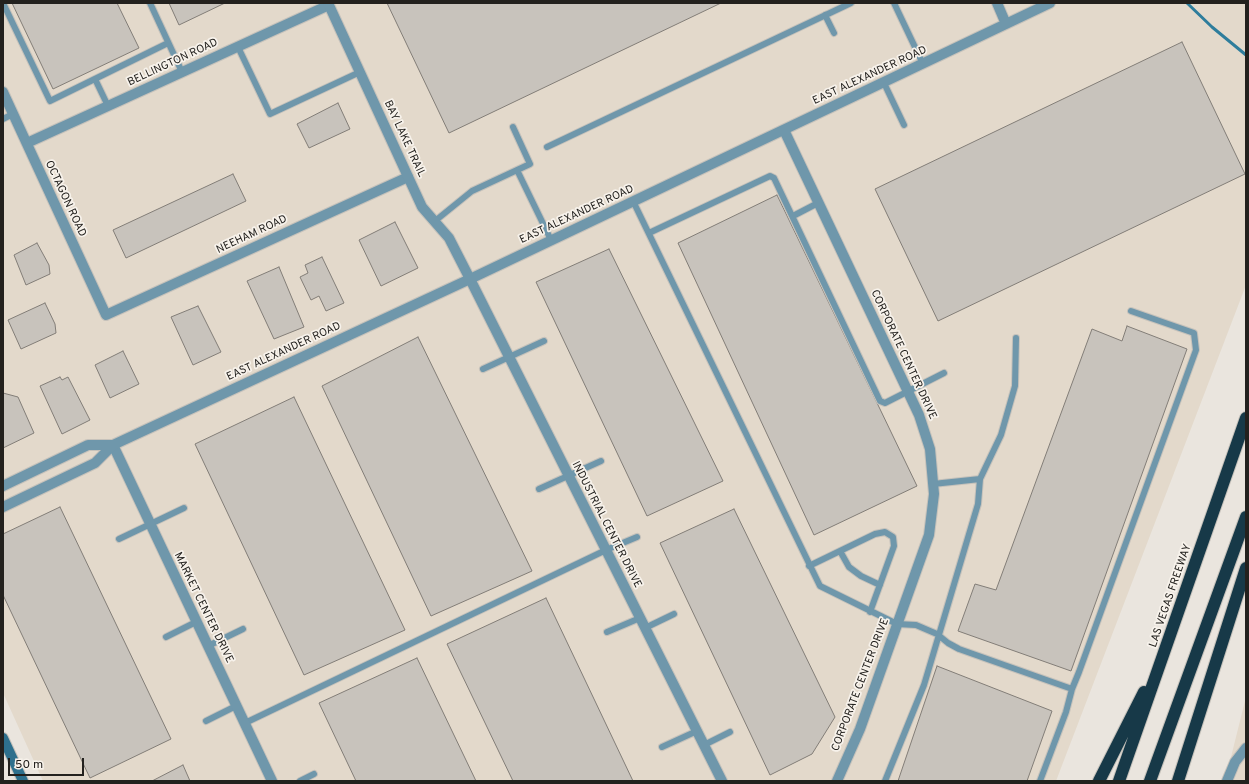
<!DOCTYPE html>
<style>
body{margin:0}
#map{position:relative;width:1249px;height:784px;overflow:hidden;background:#eae5de;font-family:Overpass,sans-serif}
canvas{display:block}
.frame{position:absolute;inset:0;border:4px solid #23211e;pointer-events:none}
.scale{position:absolute;left:8px;top:758px;width:76px;height:18px;box-sizing:border-box;border:2px solid #23211e;border-top:0;padding-left:5px;font-size:12px;line-height:14px;white-space:nowrap;color:#23211e;-webkit-text-stroke:3px #f7f2eb;paint-order:stroke}
</style>
<div id="map">
<canvas width="1249" height="784"></canvas>
<div class="frame"></div>
<div class="scale">50 m</div>
</div>
<script>
const ctx = document.querySelector('canvas').getContext('2d');
ctx.lineJoin = 'round';
function fillPath(path, color) { ctx.fillStyle = color; ctx.fill(path, 'evenodd'); }
const toPath = rows => new Path2D(rows.map(r => 'M' + r).join(''));
function trace(path, color, width, dash) { ctx.strokeStyle = color; ctx.lineWidth = width; ctx.lineCap = dash ? 'butt' : 'round'; ctx.setLineDash(dash || []); ctx.stroke(path); }
function write(font, color, halo, rows, align = 'center') {
  ctx.font = font + ' Overpass,sans-serif'; ctx.lineWidth = 3.5; ctx.setLineDash([]); ctx.textBaseline = 'middle'; ctx.strokeStyle = halo; ctx.fillStyle = color; for (const [text, x, y, turn = 0] of rows) {
    ctx.save(); ctx.translate(x, y); ctx.rotate((+turn || 0) * Math.PI / 180); ctx.textAlign = isNaN(turn) ? turn : align; if (halo) ctx.strokeText(text, 0, 0); ctx.fillText(text, 0, 0); ctx.restore();
  }
}
const built = toPath([
 [3,3,1246,3,1246,285,1056,781,43,781,3,693],
 [1246,697,1246,781,1225,781]
]);
const stream = toPath([
 [1187,3,1212,27,1246,55]
]);
const building = toPath([
 [12,3,117,3,139,48,53,89,12,3],
 [169,3,225,3,179,25,169,3],
 [387,3,721,3,449,133,387,3],
 [1182,42,1245,174,938,321,875,189,1182,42],
 [338,103,350,129,309,148,297,124,338,103],
 [233,174,246,201,126,258,113,230,233,174],
 [777,195,917,486,814,535,678,243,777,195],
 [395,222,418,268,381,286,359,240,395,222],
 [37,243,49,265,50,274,26,285,14,255,37,243],
 [609,249,723,481,647,516,536,282,609,249],
 [322,257,344,303,326,311,319,296,311,300,300,277,308,273,305,265,322,257],
 [279,267,304,327,274,339,247,281,279,267],
 [45,303,55,324,56,333,21,349,8,320,45,303],
 [198,306,221,352,193,365,171,317,198,306],
 [1127,326,1187,349,1071,671,958,631,975,584,996,590,1092,329,1122,341,1127,326],
 [418,337,532,571,431,616,322,386,418,337],
 [123,351,139,384,110,398,95,365,123,351],
 [60,377,62,380,68,377,90,420,62,434,40,386,60,377],
 [3,393,18,397,34,433,3,448,3,393],
 [294,397,405,630,304,675,195,444,294,397],
 [60,507,171,739,90,778,3,595,3,534,60,507],
 [734,509,835,717,812,754,770,775,660,543,734,509],
 [546,598,633,781,513,781,447,644,546,598],
 [417,658,476,781,356,781,319,703,417,658],
 [937,666,1052,711,1027,781,898,781,937,666],
 [183,765,190,781,152,781,183,765]
]);
const service = toPath([
 [3,3,50,101,168,43],
 [150,3,182,72],
 [894,3,923,64],
 [825,15,834,33],
 [238,47,270,114,360,72],
 [95,79,108,106],
 [884,83,904,125],
 [3,119,13,114],
 [547,147,851,3],
 [517,170,551,240],
 [633,201,820,586,897,624,916,625,937,634,948,643,959,649,1072,689,1079,672,1196,350,1194,333,1131,311],
 [793,216,818,203],
 [435,221,472,191,530,164,513,127],
 [649,233,770,176,774,178,880,401,885,403,944,373],
 [483,369,544,341],
 [980,479,1001,435,1015,386,1016,338],
 [539,489,601,461],
 [119,539,184,508],
 [840,551,849,567,861,576,880,585],
 [809,566,875,534,885,532,893,537,894,546,870,612],
 [645,628,674,614],
 [607,632,640,618],
 [166,637,196,622],
 [208,646,243,629],
 [206,721,236,706],
 [245,723,606,550,637,537],
 [704,745,730,732],
 [662,747,697,731],
 [300,781,314,774],
 [885,781,924,685,978,504,980,479,933,484],
 [1040,781,1066,712,1072,689]
]);
const minor = toPath([
 [3,92,106,315,408,177],
 [27,143,329,5],
 [470,279,722,781],
 [113,445,272,781]
]);
const tertiary = toPath([
 [328,3,422,207,449,238,470,279],
 [997,3,1006,24],
 [784,130,919,415,930,449,934,494,929,535,860,729,837,781],
 [3,486,88,445,113,445],
 [3,507,95,463,113,445,470,279,1050,3],
 [1227,781,1235,762,1246,748]
]);
const secondary = toPath([
 [3,738,23,781]
]);
const motorway = toPath([
 [1099,781,1144,692],
 [1119,781,1246,418],
 [1150,781,1246,517],
 [1178,781,1246,568]
]);
const streetNames = [
 ["BELLINGTON ROAD",173,63,-25],
 ["EAST ALEXANDER ROAD",870,76,-25],
 ["BAY LAKE TRAIL",404,139,65],
 ["OCTAGON ROAD",65,199,65],
 ["EAST ALEXANDER ROAD",577,215,-25],
 ["NEEHAM ROAD",252,235,-25],
 ["EAST ALEXANDER ROAD",284,352,-25],
 ["CORPORATE CENTER DRIVE",903,355,65],
 ["INDUSTRIAL CENTER DRIVE",606,525,63],
 ["LAS VEGAS FREEWAY",1171,596,-71],
 ["MARKET CENTER DRIVE",203,608,64],
 ["CORPORATE CENTER DRIVE",861,685,-69]
];
fillPath(built, '#e3d9cb');
trace(stream, '#2e7d9c', 3);
fillPath(building, '#c8c3bc');
trace(building, '#837e78', 1);
trace(service, '#c6c2bb', 8);
trace(minor, '#c6c2bb', 12);
trace(tertiary, '#c6c2bb', 12);
trace(secondary, '#c6c2bb', 12);
trace(motorway, '#c6c2bb', 14);
trace(service, '#6f97ab', 6);
trace(minor, '#6f97ab', 10);
trace(tertiary, '#6f97ab', 10);
trace(secondary, '#2e708d', 10);
trace(motorway, '#173948', 12);
write('11px', '#23211e', '#f7f2eb', streetNames);
</script>
